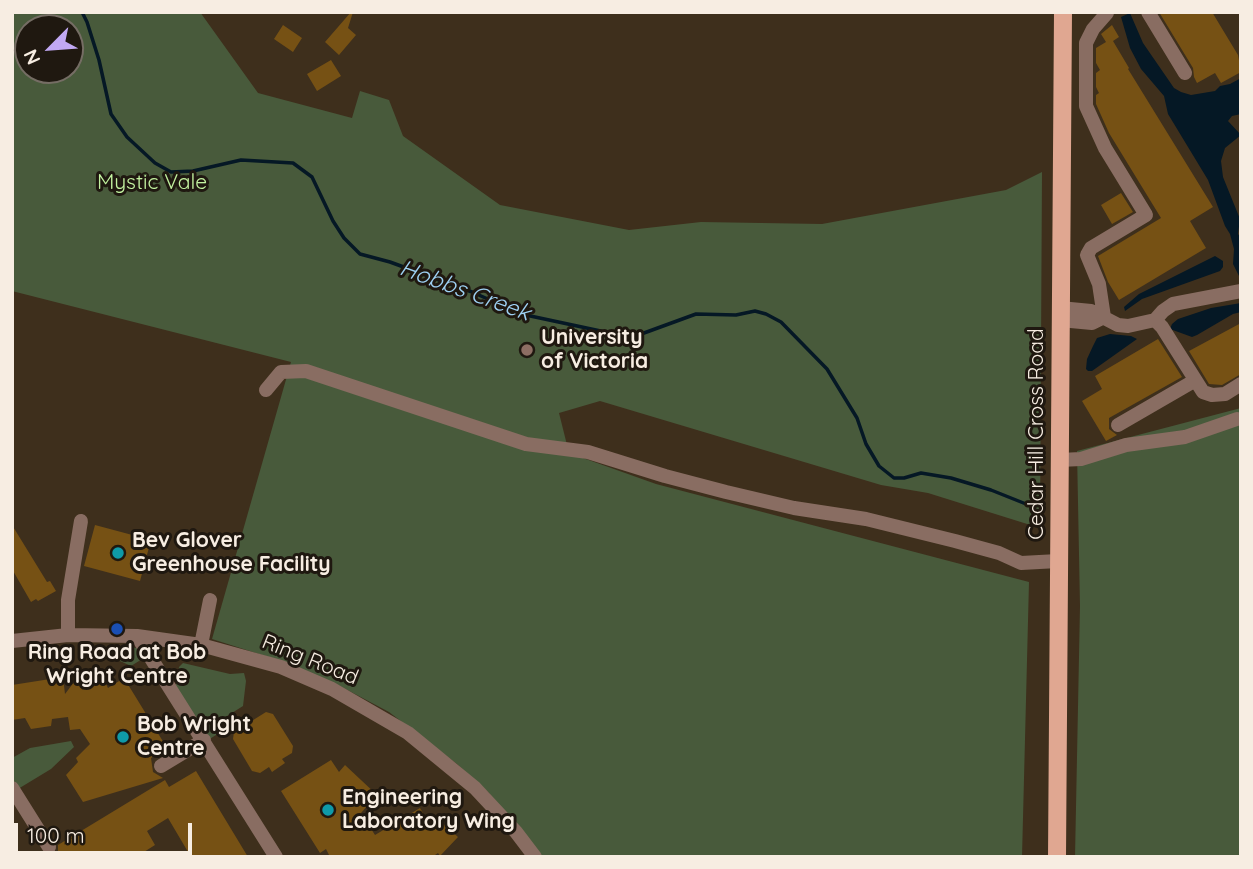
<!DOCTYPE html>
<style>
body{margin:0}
#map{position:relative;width:1253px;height:869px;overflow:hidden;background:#3e2f1c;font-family:Quicksand,sans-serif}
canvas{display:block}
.frame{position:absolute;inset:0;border:14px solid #f7ede2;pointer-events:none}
.north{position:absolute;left:14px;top:14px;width:70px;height:70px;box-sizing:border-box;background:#1f1810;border:2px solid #756d64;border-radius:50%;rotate:245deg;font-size:19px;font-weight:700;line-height:28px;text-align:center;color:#f7ede2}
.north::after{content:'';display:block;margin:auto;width:24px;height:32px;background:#c1a8f3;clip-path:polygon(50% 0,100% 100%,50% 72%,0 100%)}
.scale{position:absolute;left:14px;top:823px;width:178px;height:32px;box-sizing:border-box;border:4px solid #f7ede2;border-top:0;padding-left:9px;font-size:21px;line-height:24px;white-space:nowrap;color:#f7ede2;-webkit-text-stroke:5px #1f1810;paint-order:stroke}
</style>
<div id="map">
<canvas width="1253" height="869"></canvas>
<div class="frame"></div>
<div class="north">N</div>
<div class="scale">100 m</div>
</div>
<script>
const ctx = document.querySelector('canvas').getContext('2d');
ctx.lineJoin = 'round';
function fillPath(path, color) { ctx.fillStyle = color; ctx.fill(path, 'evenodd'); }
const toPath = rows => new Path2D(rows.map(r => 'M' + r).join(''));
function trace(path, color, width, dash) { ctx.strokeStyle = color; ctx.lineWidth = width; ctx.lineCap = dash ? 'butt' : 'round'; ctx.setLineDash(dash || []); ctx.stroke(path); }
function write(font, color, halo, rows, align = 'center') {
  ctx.font = font + ' Quicksand,sans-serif'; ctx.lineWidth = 6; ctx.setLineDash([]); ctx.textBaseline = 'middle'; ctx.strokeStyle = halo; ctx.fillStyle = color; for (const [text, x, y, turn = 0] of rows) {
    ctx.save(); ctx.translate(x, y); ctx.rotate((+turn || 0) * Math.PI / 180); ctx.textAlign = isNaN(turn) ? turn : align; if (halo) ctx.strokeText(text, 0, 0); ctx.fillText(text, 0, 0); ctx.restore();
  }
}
const green = toPath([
 [12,12,200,12,258,93,352,118,360,91,389,100,403,136,500,205,629,230,701,222,822,224,1006,190,1042,172,1040,528,928,493,881,485,600,401,559,413,569,453,656,484,1029,582,1022,857,543,857,488,792,457,764,389,712,338,685,281,661,212,639,291,362,12,291],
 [28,28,70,28,70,70,28,70],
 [1241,408,1241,857,1075,857,1080,606,1077,451],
 [87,646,141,648,147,656,131,666],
 [183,663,230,674,244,673,246,681,243,706,224,718,216,735,208,740,175,691,179,667],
 [71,741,74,747,51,769,18,789,12,780,12,758,30,748]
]);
const water = toPath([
 [1130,13,1143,43,1174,88,1181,92,1191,95,1215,91,1220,86,1230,84,1241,78,1241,114,1232,116,1228,121,1241,135,1225,148,1221,161,1223,177,1240,219,1238,234,1241,238,1241,280,1233,264,1234,249,1230,234,1225,226,1208,180,1168,114,1164,96,1141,69,1130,48,1121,17],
 [1215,256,1223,261,1223,267,1220,271,1142,299,1125,311,1124,307,1139,294],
 [1241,303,1241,312,1233,314,1197,335,1192,337,1170,329,1172,324,1178,319,1211,308],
 [1110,334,1131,336,1137,339,1092,371,1088,371,1086,369,1087,359,1093,346,1097,338]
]);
const stream = toPath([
 [82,12,87,22,99,60,111,114,127,137,155,163,171,172,193,171,241,160,293,163,312,177,333,221,344,238,360,254,390,262,472,292,508,308],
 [521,314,624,336,644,333,696,314,736,315,755,311,766,314,781,322,827,369,857,418,866,444,879,466,894,478,904,478,921,473,951,478,991,490,1031,506]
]);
const building = toPath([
 [351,12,353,12,348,28,356,35,339,55,325,42],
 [1159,12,1212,12,1238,55,1241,72,1221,83,1215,73,1197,83,1194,77,1193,68],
 [283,25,302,38,293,52,274,39],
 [1112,25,1119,37,1113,41,1129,68,1128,69,1213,207,1190,221,1206,248,1119,300,1108,282,1098,256,1161,218,1109,133,1096,104,1096,95,1099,93,1096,87,1096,73,1100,70,1096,63,1096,48,1106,42,1101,34],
 [331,60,341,76,317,91,307,74],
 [1121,193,1133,212,1112,224,1101,205],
 [1241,323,1241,374,1222,385,1209,384,1189,351],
 [1158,339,1182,377,1109,418,1109,429,1117,435,1106,441,1082,401,1102,389,1095,376],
 [12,525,47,582,50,581,56,591,38,601,36,599,31,602,12,569],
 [95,525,151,540,140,581,84,566],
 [84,669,90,673,92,681,104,680,108,688,124,678,167,748,151,758,153,772,163,778,83,802,66,775,78,762,76,758,90,744,80,729,70,730,68,717,52,719,51,726,31,729,25,718,12,720,12,685,63,677,65,694],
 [266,712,273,714,293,746,292,753,282,759,285,763,272,772,269,767,260,773,252,771,233,739,234,732],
 [331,760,339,772,345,765,377,795,361,813,375,835,420,808,430,825,437,818,458,837,440,856,438,853,432,857,330,857,326,849,320,853,281,791],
 [196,771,248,857,191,857,168,818,147,831,155,845,136,857,40,857,43,855,53,855,58,851,58,845,165,780,169,787]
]);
const minor = toPath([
 [1148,12,1185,73],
 [1060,308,1091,311,1118,325,1128,326,1155,320,1162,327,1203,392,1212,395,1225,394,1241,384],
 [1104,317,1099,284,1087,255,1091,248,1146,215,1105,148,1086,106,1086,43,1093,29,1107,13],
 [1060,320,1092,323,1104,317],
 [1155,320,1163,311,1173,304,1241,291],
 [266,390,281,372,306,371,526,444,588,452,665,476,726,492,794,508,866,519,955,541,999,553,1021,563,1058,561],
 [1118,425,1194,381],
 [1060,460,1081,459,1126,445,1185,437,1237,419],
 [68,635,68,600,81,521],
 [137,636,276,857],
 [12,641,68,635,137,636,201,645,281,667,332,689,408,733,475,788,516,832,535,857],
 [201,645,210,600],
 [161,766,204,740],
 [12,788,49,847]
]);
const major = toPath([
 [1057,857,1063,12]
]);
const markers = [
 [527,350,7,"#8d6e63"],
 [118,553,7,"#0f9aa8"],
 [117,629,7,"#1a4fb4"],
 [123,737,7,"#0f9aa8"],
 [328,810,7,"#0f9aa8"]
];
const parkNames = [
 ["Mystic Vale",152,183]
];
const poiNames = [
 ["University",541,338],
 ["of Victoria",541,362],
 ["Bev Glover",132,541],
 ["Greenhouse Facility",132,565],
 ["Ring Road at Bob",117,653,"center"],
 ["Wright Centre",117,677,"center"],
 ["Bob Wright",137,725],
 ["Centre",137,749],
 ["Engineering",342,798],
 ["Laboratory Wing",342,822]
];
const streetNames = [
 ["Cedar Hill Cross Road",1037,434,-90],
 ["Ring Road",310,660,22]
];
const waterNames = [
 ["Hobbs Creek",465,291,20]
];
fillPath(green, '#485a3b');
fillPath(water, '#051825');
trace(stream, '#051825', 3.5);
fillPath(building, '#765114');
trace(minor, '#896d62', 14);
trace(major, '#e0a791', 18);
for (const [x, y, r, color] of markers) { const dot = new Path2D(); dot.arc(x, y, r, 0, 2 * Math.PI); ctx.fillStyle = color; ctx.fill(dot); trace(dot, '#1f1810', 2.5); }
write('21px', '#c3f3a0', '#1f1810', parkNames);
write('bold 21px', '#f7ede2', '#1f1810', poiNames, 'left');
write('21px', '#f7ede2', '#1f1810', streetNames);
write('italic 23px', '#9ed1f3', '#1f1810', waterNames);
</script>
